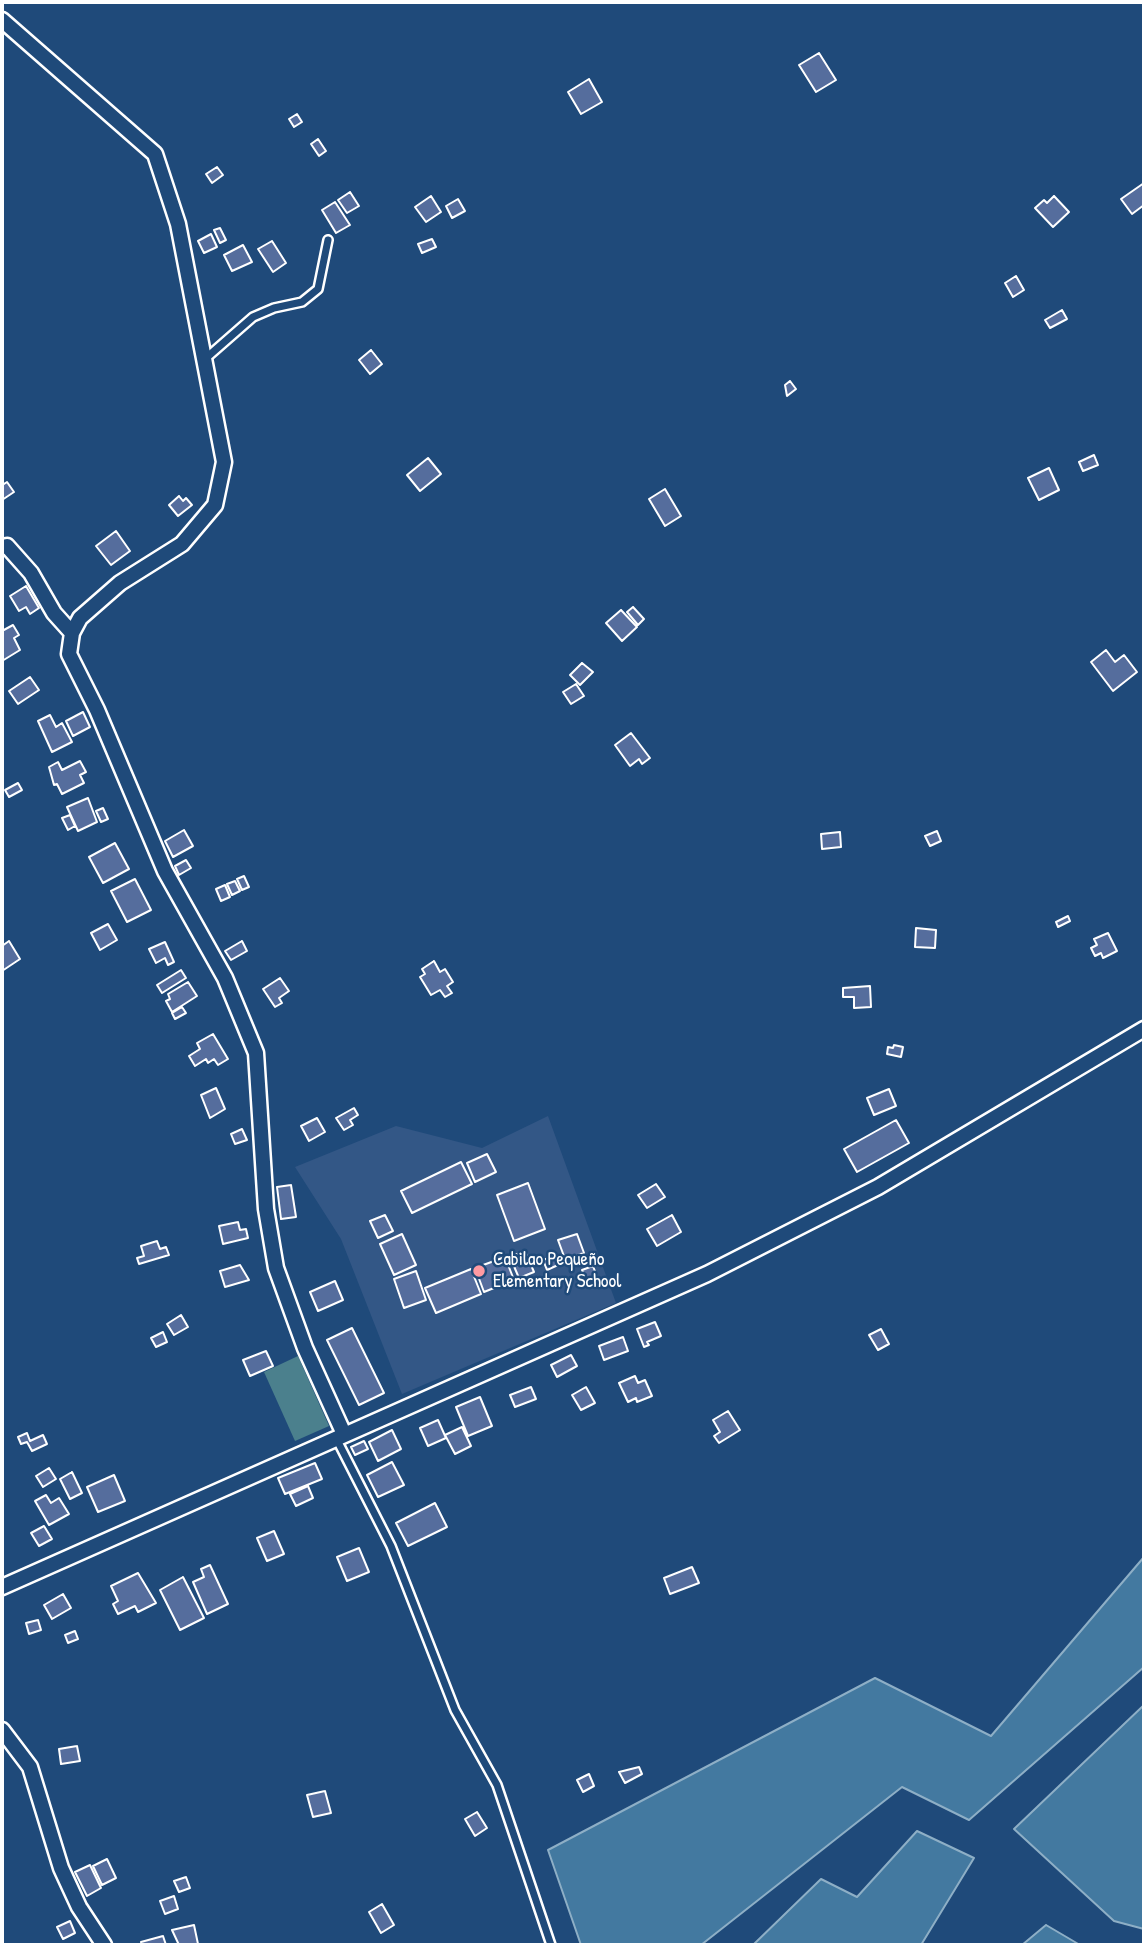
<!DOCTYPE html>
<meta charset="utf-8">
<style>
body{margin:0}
#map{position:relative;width:1146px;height:1947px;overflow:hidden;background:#1f4a7a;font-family:"Patrick Hand",sans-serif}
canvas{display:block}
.frame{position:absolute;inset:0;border:4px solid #fff;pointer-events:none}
</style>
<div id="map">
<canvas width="1146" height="1947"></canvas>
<div class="frame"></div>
</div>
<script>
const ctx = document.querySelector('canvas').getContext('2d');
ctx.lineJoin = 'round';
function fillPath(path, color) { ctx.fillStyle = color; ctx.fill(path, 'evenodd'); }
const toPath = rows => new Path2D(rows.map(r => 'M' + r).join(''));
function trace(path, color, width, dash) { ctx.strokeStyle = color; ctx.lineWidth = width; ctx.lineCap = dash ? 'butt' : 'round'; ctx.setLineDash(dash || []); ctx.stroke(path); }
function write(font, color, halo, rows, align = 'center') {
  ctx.font = font + ' "Patrick Hand",sans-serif'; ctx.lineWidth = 5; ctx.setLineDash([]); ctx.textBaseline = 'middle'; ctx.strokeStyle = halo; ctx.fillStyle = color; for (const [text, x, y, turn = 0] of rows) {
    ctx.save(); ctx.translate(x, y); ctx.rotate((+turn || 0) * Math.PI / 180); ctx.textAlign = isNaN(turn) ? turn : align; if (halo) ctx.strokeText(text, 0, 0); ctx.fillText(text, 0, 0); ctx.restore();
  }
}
const built = toPath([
 [548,1116,616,1303,402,1394,341,1239,295,1167,396,1126,482,1148]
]);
const green = toPath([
 [298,1356,329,1426,295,1441,264,1372]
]);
const water = toPath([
 [1144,1557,1144,1667,969,1820,902,1787,701,1945,581,1945,548,1850,875,1678,991,1736,1144,1557],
 [1144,1705,1144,1929,1114,1921,1014,1829,1144,1705],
 [917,1831,974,1858,921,1945,753,1945,821,1879,857,1897,917,1831],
 [1046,1925,1080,1945,1022,1945,1046,1925]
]);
const building = toPath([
 [819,53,836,80,816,92,799,65,819,53],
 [589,79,602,102,581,114,568,92,589,79],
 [297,114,302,122,294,127,289,119,297,114],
 [318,139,326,151,319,156,311,144,318,139],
 [217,167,223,175,212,183,206,174,217,167],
 [1144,183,1144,205,1132,214,1121,199,1144,183],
 [350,192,359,206,347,213,338,200,350,192],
 [431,196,441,212,426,222,415,207,431,196],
 [1054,196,1069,212,1053,227,1035,208,1044,200,1047,203,1054,196],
 [458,199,465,211,452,218,446,206,458,199],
 [335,202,350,225,336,233,322,210,335,202],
 [220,228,226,240,220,243,214,230,220,228],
 [211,234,217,247,204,253,198,241,211,234],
 [432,239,436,247,422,253,418,244,432,239],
 [272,241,286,263,273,272,258,249,272,241],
 [243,245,252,262,232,271,224,255,243,245],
 [1016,276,1024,290,1013,297,1005,283,1016,276],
 [1062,310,1067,319,1050,328,1045,320,1062,310],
 [371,350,382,364,370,374,359,360,371,350],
 [790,381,796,389,787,396,785,385,790,381],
 [1094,455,1098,465,1083,471,1079,462,1094,455],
 [428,458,441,474,420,491,407,475,428,458],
 [1049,468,1059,490,1039,500,1028,478,1049,468],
 [2,481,4,484,7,482,14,492,2,500,2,481],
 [665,489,681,516,665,526,649,499,665,489],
 [179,496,183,501,186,498,192,505,178,516,169,505,179,496],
 [116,531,130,551,111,565,96,546,116,531],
 [26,586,39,608,30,614,26,607,19,611,10,596,26,586],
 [633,607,644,619,638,625,627,612,633,607],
 [621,610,637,627,622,641,606,623,621,610],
 [13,625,19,635,14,638,20,650,2,661,2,631,13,625],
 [1106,650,1115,662,1124,655,1137,672,1113,691,1091,662,1106,650],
 [582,663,593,672,580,685,570,675,582,663],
 [30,677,39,690,18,704,9,691,30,677],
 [576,684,584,696,571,704,563,692,576,684],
 [83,712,90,727,73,736,66,721,83,712],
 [50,715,56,727,62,723,72,742,52,752,38,721,50,715],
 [631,733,650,758,642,764,639,759,630,766,615,745,631,733],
 [80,761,86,772,80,775,84,783,62,794,57,784,54,785,49,767,58,762,62,770,80,761],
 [18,783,22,790,9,797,5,790,18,783],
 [88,798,97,822,78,831,67,807,88,798],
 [103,808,108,819,101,822,96,811,103,808],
 [70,815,75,826,68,830,62,818,70,815],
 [184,830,193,846,173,857,165,841,184,830],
 [937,831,941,841,930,846,925,836,937,831],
 [840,832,841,847,822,849,821,834,840,832],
 [115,843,129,869,103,883,89,857,115,843],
 [186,860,191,868,179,875,175,866,186,860],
 [244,876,249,887,242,890,237,879,244,876],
 [135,879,151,910,127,922,111,891,135,879],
 [235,881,240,891,232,895,227,884,235,881],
 [225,885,230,897,221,901,216,889,225,885],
 [1068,916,1070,921,1058,927,1056,922,1068,916],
 [108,924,117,940,100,950,91,933,108,924],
 [916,928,936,930,935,948,915,947,916,928],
 [1108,933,1117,951,1103,958,1101,953,1095,956,1091,948,1097,945,1094,939,1108,933],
 [9,941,20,959,2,971,2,946,9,941],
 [242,941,247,951,231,960,225,951,242,941],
 [165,942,174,962,168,965,165,958,156,963,149,949,165,942],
 [434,961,440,972,445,969,453,982,447,986,452,993,445,997,440,990,431,995,420,977,425,974,422,969,434,961],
 [181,970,186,978,162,993,157,985,181,970],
 [280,978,289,991,279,998,282,1003,275,1007,263,989,280,978],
 [188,982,197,996,172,1012,166,1001,170,999,168,994,188,982],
 [870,986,871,1007,854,1008,854,997,843,997,843,988,870,986],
 [182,1007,186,1013,175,1019,172,1013,182,1007],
 [213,1034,228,1059,218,1065,214,1059,208,1063,206,1059,195,1066,189,1056,200,1049,197,1043,213,1034],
 [894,1045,903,1047,901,1057,887,1054,888,1047,893,1048,894,1045],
 [216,1088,225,1109,210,1118,201,1095,216,1088],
 [889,1089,896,1106,874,1115,867,1098,889,1089],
 [354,1108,358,1115,350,1120,353,1125,344,1130,336,1118,354,1108],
 [317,1118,325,1132,309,1141,301,1126,317,1118],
 [896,1120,909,1143,857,1172,844,1149,896,1120],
 [242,1129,247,1140,235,1144,231,1134,242,1129],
 [487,1154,496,1172,475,1182,467,1163,487,1154],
 [461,1162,472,1184,412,1213,401,1191,461,1162],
 [528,1183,545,1229,514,1241,497,1195,528,1183],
 [656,1184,665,1197,647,1208,638,1195,656,1184],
 [291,1185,296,1217,281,1219,277,1187,291,1185],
 [385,1215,393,1231,378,1238,370,1221,385,1215],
 [672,1215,681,1232,657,1246,647,1229,672,1215],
 [238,1222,240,1230,246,1229,248,1238,223,1244,219,1226,238,1222],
 [402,1234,416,1265,394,1275,380,1244,402,1234],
 [577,1234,584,1253,565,1259,558,1240,577,1234],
 [157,1241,160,1249,166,1247,169,1255,139,1264,137,1258,144,1256,141,1246,157,1241],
 [525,1251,534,1272,519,1278,510,1257,525,1251],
 [554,1256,558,1265,547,1270,543,1260,554,1256],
 [505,1257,514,1280,484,1292,475,1268,505,1257],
 [240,1265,249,1280,225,1287,220,1271,240,1265],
 [593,1266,599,1282,588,1286,582,1270,593,1266],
 [471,1269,481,1294,436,1313,425,1288,471,1269],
 [416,1271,426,1300,404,1308,394,1279,416,1271],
 [335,1281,343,1300,318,1311,310,1292,335,1281],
 [181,1315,188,1327,174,1335,167,1324,181,1315],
 [655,1322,661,1336,647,1342,649,1345,644,1347,637,1329,655,1322],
 [352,1328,384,1393,359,1405,327,1340,352,1328],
 [881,1329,889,1344,878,1350,869,1335,881,1329],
 [163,1332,167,1342,156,1347,151,1338,163,1332],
 [623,1337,628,1351,604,1360,599,1346,623,1337],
 [266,1351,273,1366,250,1376,243,1360,266,1351],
 [571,1355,577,1366,557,1377,551,1365,571,1355],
 [635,1376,638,1383,645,1380,652,1396,637,1402,636,1398,628,1402,619,1383,635,1376],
 [531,1387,536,1399,515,1407,510,1395,531,1387],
 [586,1387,595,1403,581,1410,572,1395,586,1387],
 [480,1397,492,1426,468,1436,456,1407,480,1397],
 [728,1411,740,1430,719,1443,714,1436,720,1432,713,1420,728,1411],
 [438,1420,446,1438,428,1446,420,1428,438,1420],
 [462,1427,471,1446,455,1454,445,1435,462,1427],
 [392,1430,401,1449,378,1461,369,1442,392,1430],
 [27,1433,30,1441,43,1435,47,1444,32,1451,27,1442,21,1444,18,1437,27,1433],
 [364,1441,368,1449,355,1455,351,1447,364,1441],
 [392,1462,404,1485,378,1497,367,1475,392,1462],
 [315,1463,322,1479,285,1494,278,1478,315,1463],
 [49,1468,56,1479,43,1487,36,1476,49,1468],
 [72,1472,82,1493,70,1499,60,1479,72,1472],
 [114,1475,125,1501,98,1512,87,1487,114,1475],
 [308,1486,313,1498,296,1506,290,1494,308,1486],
 [46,1495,51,1503,59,1498,69,1514,49,1525,35,1501,46,1495],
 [435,1503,447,1527,408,1546,396,1523,435,1503],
 [44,1526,52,1539,39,1546,31,1533,44,1526],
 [274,1531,284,1554,267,1561,257,1538,274,1531],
 [359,1548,369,1572,347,1581,337,1557,359,1548],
 [210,1565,228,1604,207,1614,193,1582,204,1577,201,1569,210,1565],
 [692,1567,699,1583,670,1594,664,1578,692,1567],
 [138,1573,156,1603,138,1612,135,1606,118,1614,113,1604,118,1601,111,1586,138,1573],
 [183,1577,204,1618,180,1630,160,1590,183,1577],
 [63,1594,71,1608,52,1619,44,1605,63,1594],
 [38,1620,41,1630,29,1634,26,1623,38,1620],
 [75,1631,78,1639,68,1643,65,1635,75,1631],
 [77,1746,80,1761,61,1764,59,1749,77,1746],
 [639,1767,642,1774,625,1783,619,1772,639,1767],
 [589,1774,594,1786,583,1792,577,1780,589,1774],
 [325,1791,331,1813,313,1817,307,1795,325,1791],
 [477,1812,487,1828,475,1836,465,1819,477,1812],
 [107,1859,116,1878,102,1885,93,1866,107,1859],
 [90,1865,101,1888,87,1896,75,1872,90,1865],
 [186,1877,190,1888,179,1892,174,1881,186,1877],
 [174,1896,178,1909,165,1914,160,1901,174,1896],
 [382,1904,394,1925,381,1933,369,1912,382,1904],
 [70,1921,75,1933,63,1939,57,1927,70,1921],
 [194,1925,198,1944,179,1945,172,1930,194,1925],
 [163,1936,166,1945,142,1945,141,1942,163,1936]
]);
const lane = toPath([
 [205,359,253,317,274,308,302,302,318,289,328,240],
 [336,1438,391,1546,455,1710,497,1785,551,1945]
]);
const street = toPath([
 [2,20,155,154,178,224,224,462,215,505,182,544,120,583,80,618,72,633,69,654,97,710,165,871,225,978,256,1053,266,1209,276,1268,305,1348,344,1434],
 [2,547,7,546,31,573,54,613,72,633],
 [2,1587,707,1274,878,1187,1144,1029],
 [2,1730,30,1767,61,1868,79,1907,104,1945]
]);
const markers = [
 [479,1271,7,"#ff9aa2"]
];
const poiNames = [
 ["Cabilao Pequeño",493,1260],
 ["Elementary School",493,1282]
];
fillPath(built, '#335786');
fillPath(green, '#4b808d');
fillPath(water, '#4379a0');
trace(water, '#8eafc6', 2);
fillPath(building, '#556d9d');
trace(building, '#fff', 2);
trace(lane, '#fff', 12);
trace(street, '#fff', 19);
trace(lane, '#1f4a7a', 7);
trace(street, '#1f4a7a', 14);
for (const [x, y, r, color] of markers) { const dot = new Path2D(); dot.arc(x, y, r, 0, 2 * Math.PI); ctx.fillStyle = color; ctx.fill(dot); trace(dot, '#1f4a7a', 2.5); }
write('19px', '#fff', '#1f4a7a', poiNames, 'left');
</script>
